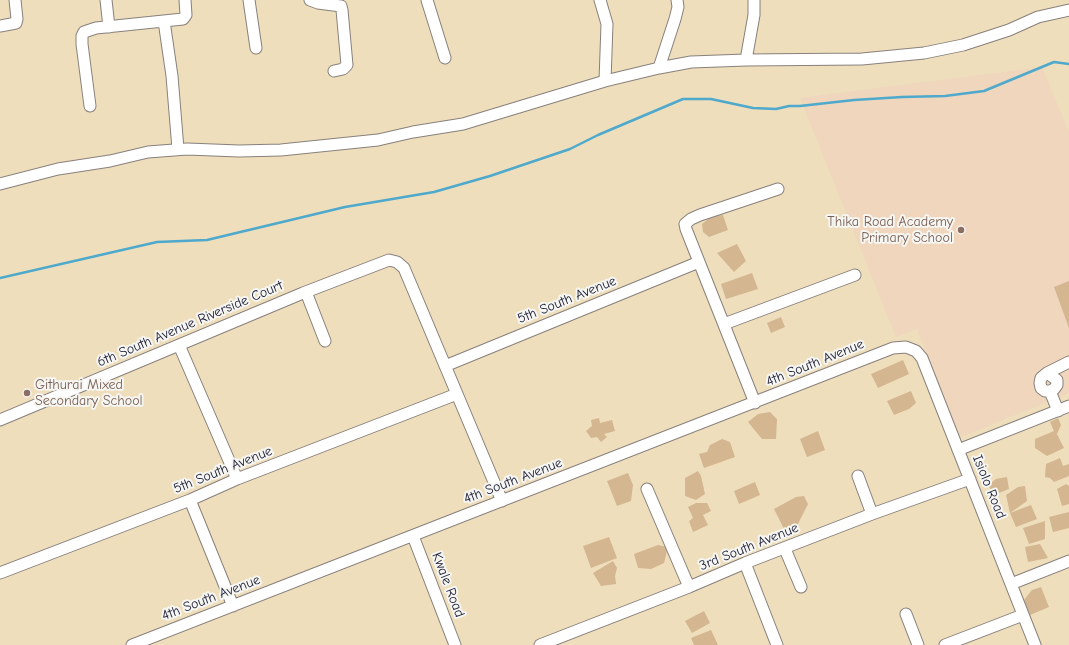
<!DOCTYPE html>
<style>
body{margin:0}
canvas{display:block;background:#eedebc}
</style>
<canvas width="1069" height="645"></canvas>
<script>
const ctx = document.querySelector('canvas').getContext('2d');
ctx.lineJoin = 'round';
function fillPath(path, color) { ctx.fillStyle = color; ctx.fill(path, 'evenodd'); }
const toPath = rows => new Path2D(rows.map(r => 'M' + r).join(''));
function trace(path, color, width, dash) { ctx.strokeStyle = color; ctx.lineWidth = width; ctx.lineCap = dash ? 'butt' : 'round'; ctx.setLineDash(dash || []); ctx.stroke(path); }
function write(font, color, halo, rows, align = 'center') {
  ctx.font = font + ' "Comic Neue",sans-serif'; ctx.lineWidth = 4; ctx.setLineDash([]); ctx.textBaseline = 'middle'; ctx.strokeStyle = halo; ctx.fillStyle = color; for (const [text, x, y, turn = 0] of rows) {
    ctx.save(); ctx.translate(x, y); ctx.rotate((+turn || 0) * Math.PI / 180); ctx.textAlign = isNaN(turn) ? turn : align; if (halo) ctx.strokeText(text, 0, 0); ctx.fillText(text, 0, 0); ctx.restore();
  }
}
const built = toPath([
 [1042,67,1069,132,1069,393,959,438,917,329,896,337,800,98]
]);
const stream = toPath([
 [0,278,157,242,207,240,345,207,434,192,490,176,570,149,598,135,683,99,711,99,753,108,776,109,789,106,800,106,854,100,902,97,945,96,984,91,1054,62,1069,64]
]);
const building = toPath([
 [723,215,728,230,709,237,703,232,702,224,712,216],
 [737,244,746,261,734,272,717,253],
 [752,273,758,289,726,299,721,284],
 [1069,281,1069,328,1054,287],
 [781,317,785,327,771,333,767,323],
 [903,360,909,374,878,388,871,374],
 [911,391,916,403,909,409,894,415,887,401],
 [770,412,777,419,776,439,762,439,748,422,758,414],
 [599,418,600,423,612,420,615,431,604,434,607,437,601,442,597,437,591,438,586,431,592,426,591,420],
 [1058,418,1061,425,1057,434,1064,448,1047,456,1035,448,1035,439,1054,431,1050,422],
 [818,431,825,450,807,457,800,439],
 [722,439,730,442,735,457,704,468,699,454,707,452,710,445],
 [1060,458,1063,466,1069,464,1069,476,1054,482,1050,478,1045,477,1046,464],
 [698,471,701,476,705,494,696,500,685,496,685,478],
 [628,473,633,485,631,501,617,506,607,481],
 [1007,477,1009,489,994,495,988,485,996,479],
 [755,482,760,495,739,504,734,491],
 [1066,484,1069,486,1069,504,1062,506,1057,489],
 [1025,486,1027,501,1010,513,1006,495,1018,487],
 [804,496,808,504,796,528,784,529,774,509,796,497],
 [696,503,707,503,711,511,703,515,708,525,693,532,689,521,693,518,688,507],
 [1031,505,1037,519,1016,527,1010,513],
 [1069,512,1069,528,1053,532,1049,517],
 [1045,521,1045,539,1029,544,1023,528],
 [609,537,617,558,591,568,583,546],
 [1040,544,1048,558,1028,562,1025,547],
 [658,545,668,547,664,563,651,569,638,568,634,554],
 [613,561,617,568,615,576,616,584,601,586,593,573],
 [1041,587,1049,607,1030,615,1024,600,1032,590],
 [704,611,710,623,692,633,685,621],
 [711,630,718,645,694,645,691,638]
]);
const minor = toPath([
 [106,0,109,27],
 [249,0,256,48],
 [310,0,318,3,341,6,342,10,347,65,343,69,334,71],
 [427,0,445,58],
 [600,0,607,24,605,81],
 [164,21,172,76,178,149],
 [0,26,16,23,17,19,15,0],
 [746,60,754,15,754,0],
 [659,68,675,19,678,7,677,0],
 [90,106,82,44,82,36,84,32,96,28,183,19,186,15,185,0],
 [0,184,58,169,110,161,148,152,187,149,239,151,281,150,378,140,413,132,463,124,605,81,659,68,691,62,746,60,862,59,924,53,963,45,1009,30,1038,17,1069,10],
 [306,292,325,341],
 [724,324,855,275],
 [179,345,237,479],
 [445,366,699,262],
 [1047,373,1057,380,1057,385,1054,389,1050,391,1045,391,1041,388,1040,383,1041,378,1047,373],
 [1047,373,1069,362],
 [1050,391,1058,411],
 [755,403,686,229,685,224,691,219,700,215,778,189],
 [0,420,303,293,389,260,397,262,404,268,502,501],
 [958,450,1069,406],
 [858,476,872,514],
 [647,489,689,587],
 [190,500,233,606],
 [413,536,455,645],
 [785,549,801,587],
 [745,563,777,645],
 [0,573,190,500,237,479,457,394],
 [1011,584,1069,561],
 [906,614,918,645],
 [132,645,893,348,906,347,916,351,922,358,1035,645],
 [540,645,689,587,745,563,872,514,970,479],
 [945,645,1023,615]
]);
const markers = [
 [961,230,4,"#8d6e63"],
 [27,393,4,"#8d6e63"]
];
const educationNames = [
 ["Thika Road Academy",953,222],
 ["Primary School",953,238],
 ["Githurai Mixed",35,385,"left"],
 ["Secondary School",35,401,"left"]
];
const streetNames = [
 ["5th South Avenue",567,300,-22],
 ["6th South Avenue Riverside Court",190,324,-23],
 ["4th South Avenue",815,363,-22],
 ["5th South Avenue",223,470,-22],
 ["4th South Avenue",513,481,-21],
 ["Isiolo Road",989,487,68],
 ["3rd South Avenue",749,547,-22],
 ["Kwale Road",448,585,69],
 ["4th South Avenue",211,598,-21]
];
fillPath(built, '#efd6bc');
trace(stream, '#4ea9cc', 2.5);
fillPath(building, '#d4b690');
trace(minor, '#88807c', 13);
trace(minor, '#fff', 11);
for (const [x, y, r, color] of markers) { const dot = new Path2D(); dot.arc(x, y, r, 0, 2 * Math.PI); ctx.fillStyle = color; ctx.fill(dot); trace(dot, '#f6f6f2', 1.5); }
write('14px', '#785e54', '#f6f6f2', educationNames, 'right');
write('14px', '#22223b', '#f6f6f2', streetNames);
</script>
